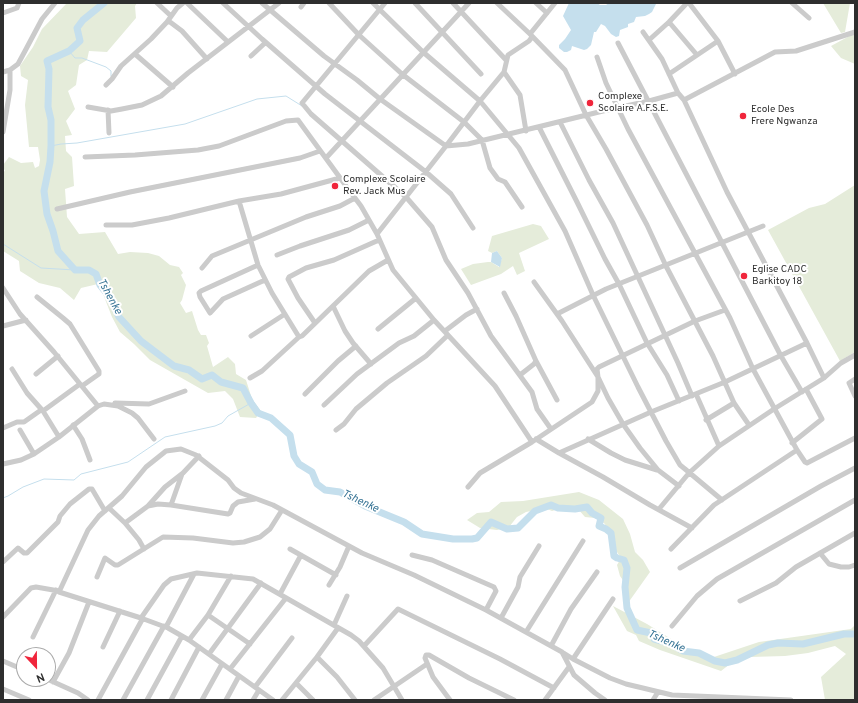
<!DOCTYPE html>
<style>
body{margin:0}
#map{position:relative;width:858px;height:703px;overflow:hidden;background:#fff;font-family:Overpass,sans-serif}
canvas{display:block}
.frame{position:absolute;inset:0;border:4px solid #2e2e2e;pointer-events:none}
.north{position:absolute;left:16px;top:647px;width:40px;height:40px;box-sizing:border-box;background:#fff;border:1px solid #ababab;border-radius:50%;rotate:158deg;font-size:11px;font-weight:700;line-height:16px;text-align:center;color:#2e2e2e}
.north::after{content:'';display:block;margin:auto;width:14px;height:18px;background:#f0253b;clip-path:polygon(50% 0,100% 100%,50% 72%,0 100%)}
</style>
<div id="map">
<canvas width="858" height="703"></canvas>
<div class="frame"></div>
<div class="north">N</div>
</div>
<script>
const ctx = document.querySelector('canvas').getContext('2d');
ctx.lineJoin = 'round';
function fillPath(path, color) { ctx.fillStyle = color; ctx.fill(path, 'evenodd'); }
const toPath = rows => new Path2D(rows.map(r => 'M' + r).join(''));
function trace(path, color, width, dash) { ctx.strokeStyle = color; ctx.lineWidth = width; ctx.lineCap = dash ? 'butt' : 'round'; ctx.setLineDash(dash || []); ctx.stroke(path); }
function write(font, color, halo, rows, align = 'center') {
  ctx.font = font + ' Overpass,sans-serif'; ctx.lineWidth = 4; ctx.setLineDash([]); ctx.textBaseline = 'middle'; ctx.strokeStyle = halo; ctx.fillStyle = color; for (const [text, x, y, turn = 0] of rows) {
    ctx.save(); ctx.translate(x, y); ctx.rotate((+turn || 0) * Math.PI / 180); ctx.textAlign = isNaN(turn) ? turn : align; if (halo) ctx.strokeText(text, 0, 0); ctx.fillText(text, 0, 0); ctx.restore();
  }
}
const green = toPath([
 [67,3,137,3,135,6,136,18,107,52,89,51,87,60,79,65,76,85,68,91,75,109,66,121,72,135,65,136,66,151,72,157,74,186,65,189,67,217,79,234,105,232,118,254,130,252,148,253,159,256,170,265,179,267,183,273,181,275,186,285,182,300,180,303,186,313,192,311,198,330,201,335,206,335,209,343,207,346,213,367,228,357,235,364,236,374,246,380,252,399,261,411,256,418,240,417,233,399,225,391,208,393,150,360,134,344,120,332,112,317,103,294,110,284,105,278,98,284,81,288,74,300,60,288,39,283,20,271,19,261,3,251,3,174,5,170,3,169,3,165,9,157,21,163,33,162,35,168,39,166,40,160,38,147,29,147,25,105,28,80,21,76,20,66,33,47,42,29],
 [823,3,850,3,845,32,841,33],
 [855,33,855,64,841,58,831,46],
 [855,185,855,352,840,361,768,230,809,208,825,204],
 [533,224,541,226,549,239,519,253,525,271,517,275,513,266,501,274,471,285,461,269,473,264,488,262,491,262,499,267,502,258,497,251,492,253,488,251,492,236],
 [579,492,599,500,623,519,630,534,635,552,643,560,650,572,628,603,624,599,627,586,620,576,617,565,621,558,613,546,614,537,604,523,595,518,585,517,578,509,562,508,552,511,545,508,526,512,517,517,509,527,497,530,480,528,467,520,477,513,489,512,501,502,523,501],
 [613,606,647,624,697,655,711,658,759,642,851,629,855,625,855,700,825,700,821,677,846,654,835,646,808,653,785,656,750,657,730,664,721,671,660,650,639,641,636,635,627,631]
]);
const water = toPath([
 [569,3,597,3,600,5,606,5,609,3,655,3,656,4,652,12,649,14,645,16,636,17,634,22,628,24,628,27,620,30,619,36,616,37,611,34,605,26,601,24,596,32,594,32,591,45,587,49,584,50,572,46,571,50,567,52,564,52,559,48,559,45,565,39,571,30,563,16],
 [497,251,502,258,500,267,491,262,492,253]
]);
const stream = toPath([
 [69,51,75,58,82,58,106,67,111,71,111,76],
 [51,146,61,144,77,143,185,124,257,99,286,96,302,106],
 [3,244,41,268,75,270],
 [3,498,8,496,23,487,44,479,74,480,81,474,128,462,165,437,215,426,222,423,228,416,251,403]
]);
const river = toPath([
 [104,3,83,20,77,28,80,41,69,51,47,61,49,69,48,107,51,120,51,146,50,162,44,191,47,214,53,231,58,251,75,270,89,270,96,274,100,285,108,295,119,317,141,341,174,366,189,370,202,379,212,375,221,382,243,388,251,403,258,413,271,418,290,435,294,456,299,464,312,472,317,484,325,490,340,492,365,506,404,522,422,534,453,539,472,539,477,538,491,522,507,529,518,528,535,511,551,505,558,508,575,509,587,507,592,513,601,518,599,526,606,529,611,533,614,556,617,558,624,560,627,568,625,587,627,608,637,630,651,633,654,639,669,643,683,651,699,653,715,661,725,663,737,660,768,645,778,643,803,644,844,634,855,634]
]);
const street = toPath([
 [157,3,171,16],
 [187,3,228,42],
 [223,3,262,39,325,94,426,172,451,194,473,228],
 [262,3,324,56,357,80,380,99,446,146,468,144,603,111,649,101,678,93],
 [329,3,359,35,402,74,464,122,482,140,490,168,498,179,505,182,522,207],
 [373,3,423,52,480,101,519,148,565,231,593,295,638,387,666,441,680,465,685,469,722,500],
 [385,3,302,103,311,114,406,197,432,227,446,260,468,293,491,336,532,392,537,409,551,429],
 [415,3,481,74],
 [453,3,506,60],
 [497,3,530,34,555,3],
 [536,3,547,13],
 [689,3,718,41,735,74],
 [792,3,809,18],
 [301,7,304,3],
 [3,13,17,8,19,3],
 [167,22,170,22,182,31,207,59],
 [669,22,697,55],
 [643,32,662,59,678,93,684,100,727,192,807,343,824,378],
 [530,34,565,70,586,115,606,149,647,225,666,266,713,356,734,403,749,425],
 [649,40,669,22,687,3],
 [618,43,781,356,802,392],
 [135,54,173,87],
 [251,56,265,43],
 [597,57,606,83,628,129,730,318,753,369,797,450],
 [3,72,10,70,18,64,25,51,42,19,55,3],
 [504,72,520,95,526,131],
 [669,74,718,41],
 [106,85,112,79,121,66,151,39,167,22,177,8,183,3],
 [684,100,775,52,796,51,855,32],
 [88,107,111,111,122,109,142,105,161,96,188,73,279,3],
 [108,110,109,133],
 [560,122,589,180,613,223,678,363,692,396],
 [539,127,577,202,605,259,619,284,647,343,667,375,679,401],
 [3,132,10,90,10,70],
 [85,157,135,155,198,150,219,146,286,121,298,120,346,186,361,206,377,234,393,270,434,320,495,386,532,442],
 [326,158,469,3],
 [239,201,258,265,272,293,299,337],
 [57,209,130,192,300,158,320,151],
 [106,225,132,225,169,218,239,201,281,194,340,178],
 [377,234,446,146,480,101,504,72,508,55,529,41,532,37],
 [277,255,300,246,349,230,369,220],
 [258,265,201,291,199,293,200,297,210,313,223,299,265,280],
 [202,268,212,256,306,217,340,206,355,198],
 [534,282,562,321,598,377,608,398,623,424,640,448,658,470,679,486],
 [3,288,20,314,54,352,98,406],
 [504,293,516,316,536,361,534,364,520,375],
 [37,297,63,318,70,324,99,371,99,374,82,386],
 [333,306,345,331,353,343,371,364],
 [557,314,606,289,763,226],
 [315,323,298,298,288,279,289,277,306,268,334,260,379,240],
 [3,326,26,320],
 [378,329,416,298],
 [445,331,466,315,477,309],
 [251,336,285,314],
 [536,361,557,400],
 [12,369,27,393,43,411,59,437],
 [36,374,58,356],
 [250,378,262,371,299,337,302,336,369,271,388,260],
 [855,379,849,383,855,396],
 [305,394,338,361,356,346],
 [696,394,719,446],
 [115,403,149,404,185,391],
 [324,405,357,374,399,343,414,336,434,320],
 [43,411,80,384],
 [706,420,734,403],
 [73,425,82,439,90,460],
 [3,428,17,422,24,422,41,410],
 [20,430,34,454],
 [336,430,344,424,356,409,387,383,426,356,448,335],
 [536,439,559,453,603,477,650,505,692,528],
 [588,439,611,453,625,460,657,470],
 [792,443,822,419,806,389],
 [559,453,651,412,725,382,807,343],
 [3,464,21,460,34,454,59,437,98,406,104,404,118,406,132,413,138,418,154,439],
 [468,487,480,473,532,442,592,402,598,391,598,377,597,369,599,367,695,321,725,310],
 [171,505,182,474],
 [148,506,158,504,171,505,228,514,230,513,233,506,238,502,255,499],
 [109,508,125,523,139,540,144,549],
 [659,509,689,473,719,446,774,409,824,378,841,363,855,355],
 [125,523,148,506,165,487,183,473,199,456],
 [290,549,336,575],
 [671,549,714,505,797,450,805,462,807,463,855,438],
 [820,553,829,564,841,567,849,567,855,565],
 [412,555,432,560,494,587,496,591,486,610],
 [3,562,18,548,24,553,27,553,58,522,60,516,70,504,89,489,92,489,105,511],
 [680,568,821,486,855,468],
 [97,577,105,558,115,565,118,565,163,537,193,538,233,543,244,542,260,537,270,529,282,510],
 [329,585,340,567,349,546],
 [280,594,301,555],
 [740,601,776,583,796,567,855,533],
 [208,615,250,644],
 [3,617,31,588,36,587,59,591],
 [141,618,164,585,171,579,197,573,253,579,351,635,359,641,383,668,402,700],
 [501,618,518,587,520,577,539,546],
 [334,625,347,596],
 [672,626,697,596,717,579,855,500],
 [166,627,194,574],
 [526,632,583,541],
 [33,637,56,590],
 [189,640,208,615,231,576],
 [364,646,398,609,500,659,554,688],
 [551,646,571,609,597,572],
 [103,647,120,611],
 [562,652,574,675,595,693,605,700],
 [209,654,261,583],
 [317,657,337,677,355,700],
 [573,659,613,599],
 [3,661,24,670],
 [230,669,286,598],
 [47,679,78,693,88,700],
 [53,682,69,653,89,602],
 [296,683,313,700],
 [255,687,292,638],
 [3,689,29,700],
 [98,700,143,618],
 [123,700,164,626],
 [147,700,182,636],
 [171,700,199,647],
 [202,700,222,664],
 [226,700,239,676],
 [253,700,259,690],
 [273,700,189,640,168,628,141,618,59,592,88,530,99,516,122,496,146,467,166,451,181,449,196,455,228,480,234,488,241,493,273,505,362,553,414,575,486,610,562,652,573,659,610,678,626,684,672,695,791,700],
 [282,700,317,657,338,628],
 [374,700,427,664],
 [450,700,433,677,425,658,426,655,429,655,469,678,514,700],
 [545,700,569,667],
 [653,700,658,692]
]);
const markers = [
 [590,103,4,"#f0253b"],
 [743,116,4,"#f0253b"],
 [335,186,4,"#f0253b"],
 [744,276,4,"#f0253b"]
];
const poiNames = [
 ["Complexe",598,97],
 ["Scolaire A.F.S.E.",598,109],
 ["Ecole Des",751,110],
 ["Frere Ngwanza",751,122],
 ["Complexe Scolaire",343,180],
 ["Rev. Jack Mus",343,192],
 ["Eglise CADC",752,270],
 ["Barkitoy 18",752,282]
];
const waterNames = [
 ["Tshenke",109,297,61],
 ["Tshenke",360,502,25],
 ["Tshenke",666,642,24]
];
fillPath(green, '#e5ecda');
fillPath(water, '#c5dfed');
trace(stream, '#c5dfed', 1);
trace(river, '#c5dfed', 7);
trace(street, '#cbcbcb', 5);
for (const [x, y, r, color] of markers) { const dot = new Path2D(); dot.arc(x, y, r, 0, 2 * Math.PI); ctx.fillStyle = color; ctx.fill(dot); trace(dot, '#fff', 1.5); }
write('10px', '#2e2e2e', '#fff', poiNames, 'left');
write('italic 11px', '#377495', '#fff', waterNames);
</script>
